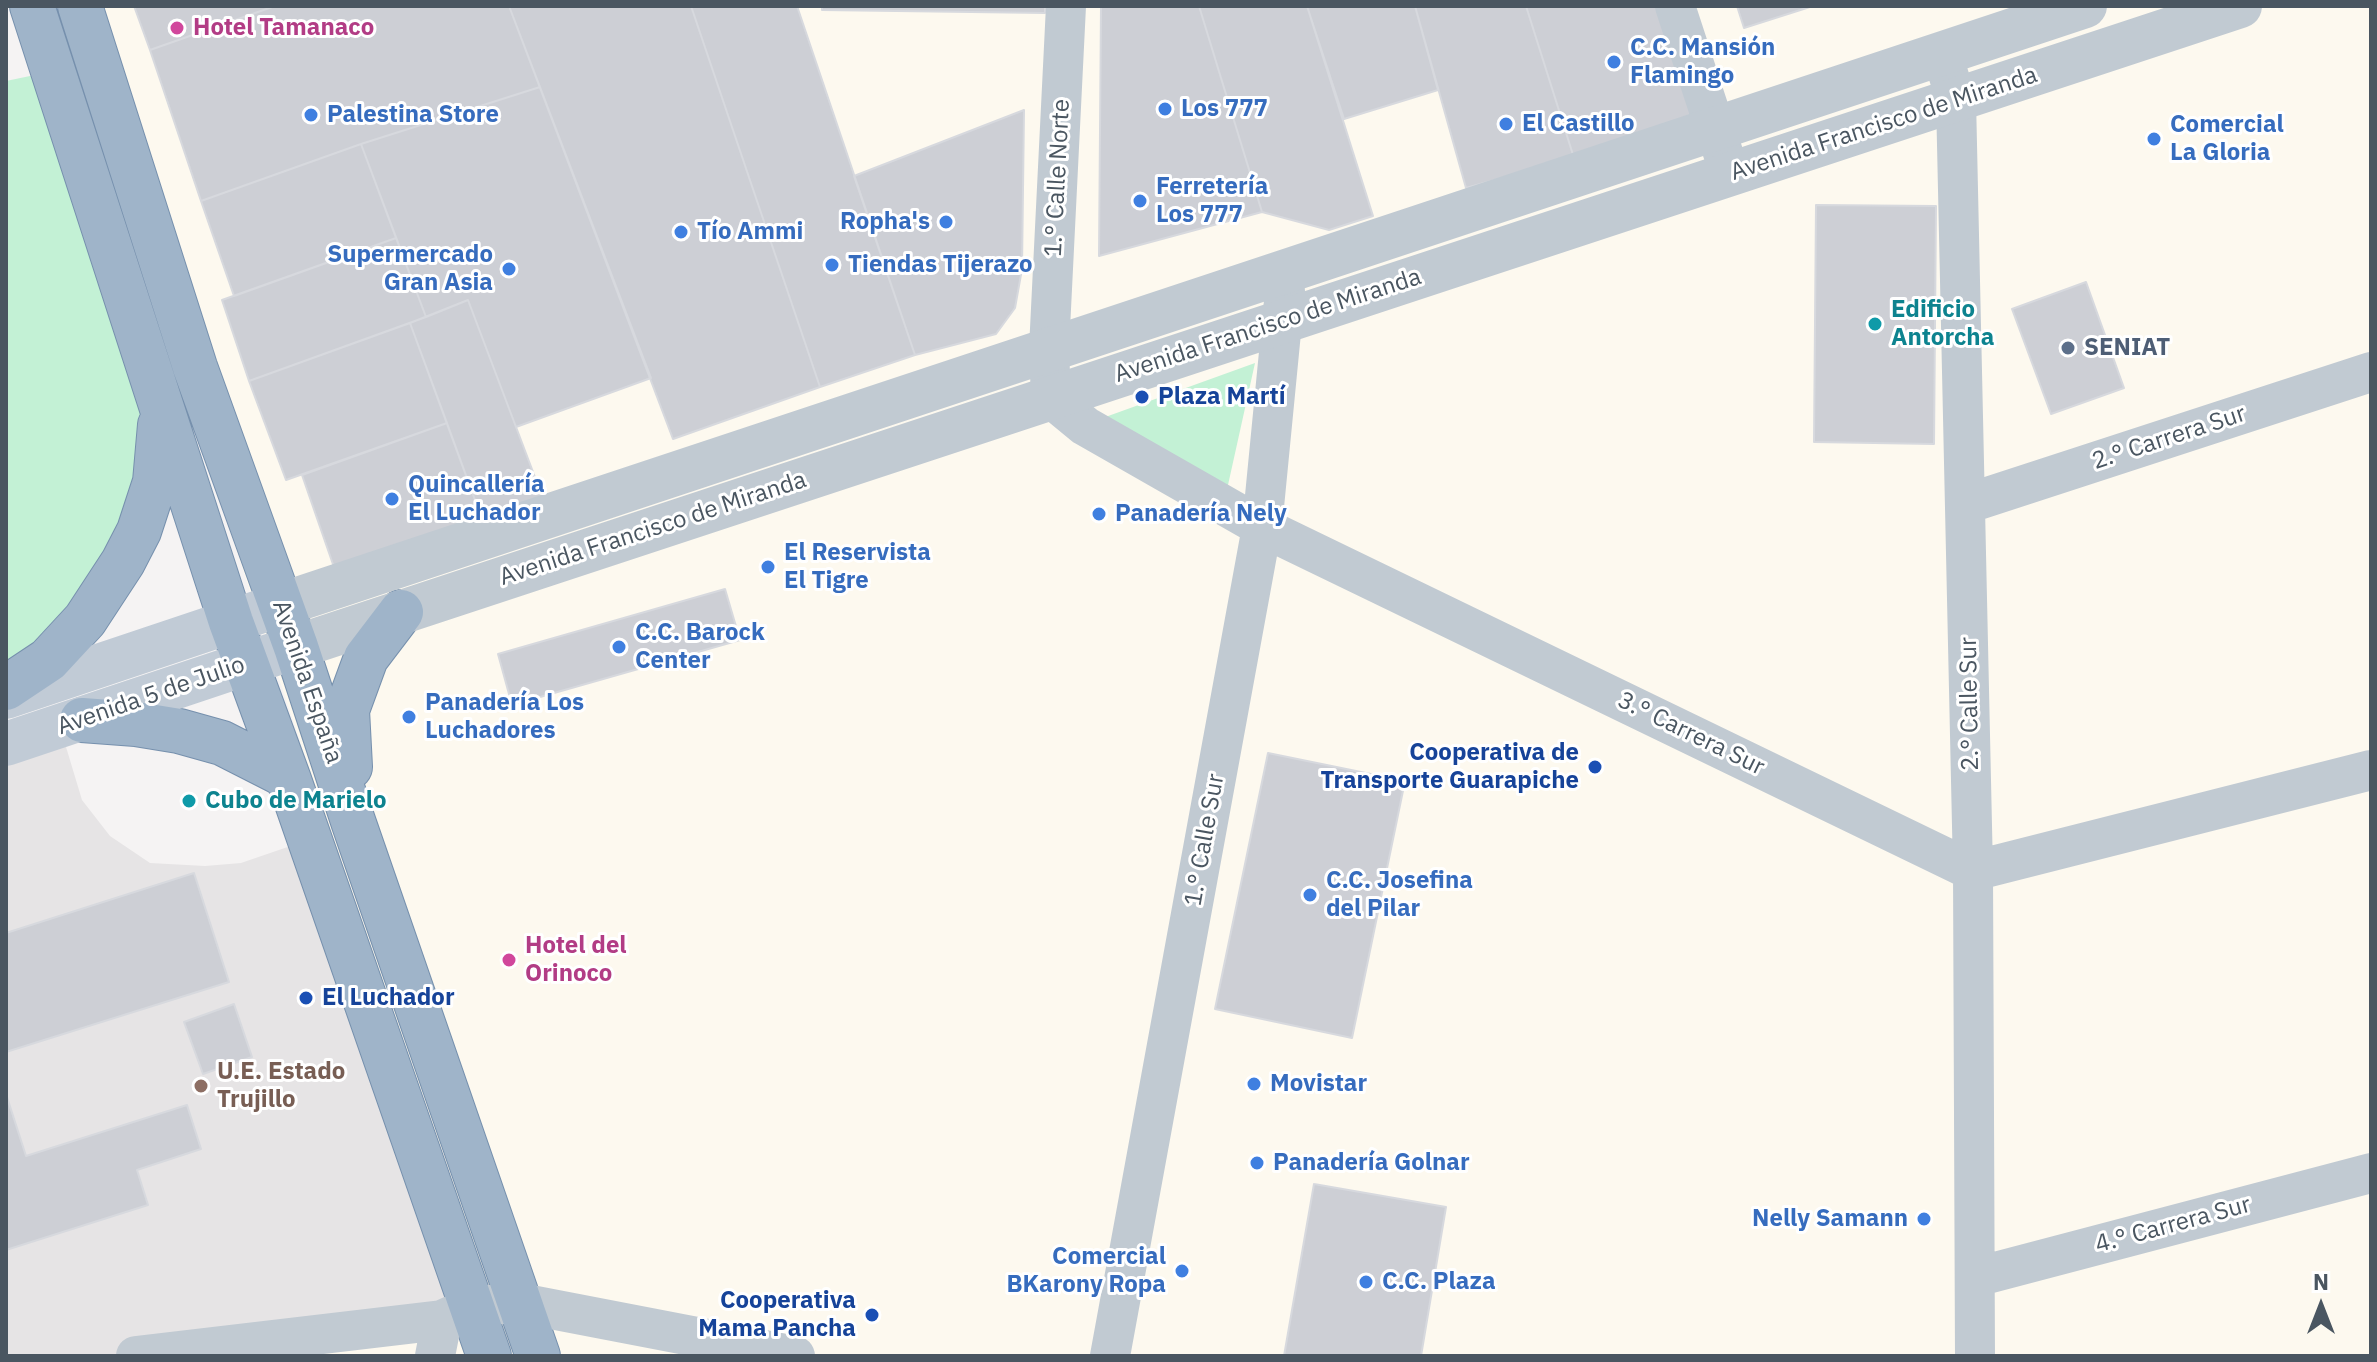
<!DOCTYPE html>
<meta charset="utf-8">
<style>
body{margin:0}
#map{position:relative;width:2377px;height:1362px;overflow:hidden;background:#f5f3f3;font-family:"IBM Plex Sans",sans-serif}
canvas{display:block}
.frame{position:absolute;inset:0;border:8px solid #4a5661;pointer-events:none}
.north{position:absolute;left:2281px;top:1266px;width:80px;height:80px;-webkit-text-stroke:6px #fff;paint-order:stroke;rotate:0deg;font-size:22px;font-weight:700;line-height:32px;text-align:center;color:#4a5661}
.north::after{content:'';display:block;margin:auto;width:28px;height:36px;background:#4a5661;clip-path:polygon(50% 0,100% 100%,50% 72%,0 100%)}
</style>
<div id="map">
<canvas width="2377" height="1362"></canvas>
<div class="frame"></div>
<div class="north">N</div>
</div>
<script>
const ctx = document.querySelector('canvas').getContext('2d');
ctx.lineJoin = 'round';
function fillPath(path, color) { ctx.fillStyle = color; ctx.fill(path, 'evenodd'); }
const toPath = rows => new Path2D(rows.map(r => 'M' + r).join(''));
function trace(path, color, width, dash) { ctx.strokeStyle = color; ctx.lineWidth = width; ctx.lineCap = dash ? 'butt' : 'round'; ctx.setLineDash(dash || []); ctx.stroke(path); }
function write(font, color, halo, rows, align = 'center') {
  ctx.font = font + ' "IBM Plex Sans",sans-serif'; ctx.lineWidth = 6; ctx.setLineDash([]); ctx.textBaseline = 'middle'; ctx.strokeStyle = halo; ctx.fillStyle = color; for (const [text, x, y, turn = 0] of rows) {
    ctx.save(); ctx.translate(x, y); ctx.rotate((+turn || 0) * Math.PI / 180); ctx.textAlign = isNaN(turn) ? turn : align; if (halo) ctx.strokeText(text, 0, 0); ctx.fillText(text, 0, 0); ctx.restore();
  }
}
const commercial = toPath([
 [59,6,2371,6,2371,1356,153,1356,492,1313,263,631]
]);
const education = toPath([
 [60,727,82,800,110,836,150,863,205,866,241,863,308,840,473,1306,136,1356,6,1356,6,744]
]);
const green = toPath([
 [54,71,162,411,139,531,6,688,6,81],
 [1255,363,1226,494,1086,424]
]);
const building = toPath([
 [134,6,275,6,150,50,134,6],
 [275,6,509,6,540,87,361,144,201,201,150,50,275,6],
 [509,6,691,6,820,387,673,439,509,6],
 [691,6,797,6,915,355,820,387,691,6],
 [822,6,1045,6,1045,13,822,10,822,6],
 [1101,6,1199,6,1262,212,1099,256,1101,6],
 [1199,6,1307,6,1373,216,1329,230,1262,212,1199,6],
 [1307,6,1415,6,1438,90,1344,119,1307,6],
 [1415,6,1526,6,1574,158,1466,188,1415,6],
 [1526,6,1666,6,1702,118,1574,158,1526,6],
 [1737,6,1813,6,1744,28,1737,6],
 [540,87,651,378,516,427,468,300,426,317,361,144,540,87],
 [1024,110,1022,269,1015,308,996,334,915,355,854,176,1024,110],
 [361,144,396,238,234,296,201,201,361,144],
 [1816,205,1936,206,1934,444,1814,442,1816,205],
 [396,238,426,317,249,381,222,300,396,238],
 [2086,282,2124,388,2051,414,2012,309,2086,282],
 [468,300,544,501,483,522,410,323,468,300],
 [410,323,447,423,286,480,249,381,410,323],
 [447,423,483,522,336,573,302,475,447,423],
 [725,589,740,640,512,705,498,654,725,589],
 [1268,753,1405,781,1352,1038,1215,1009,1268,753],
 [194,873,229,982,6,1052,6,933,194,873],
 [234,1004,252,1057,203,1074,184,1022,234,1004],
 [6,1094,26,1156,187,1105,201,1149,137,1170,148,1205,6,1250,6,1094],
 [1314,1184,1446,1207,1421,1356,1284,1356,1314,1184]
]);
const minor = toPath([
 [1066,6,1049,349,1051,398,1085,426,1262,527,1973,871,2371,770],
 [1675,6,1730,174],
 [1942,54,1956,99,1973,871,1975,1356],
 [1966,504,2371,372],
 [1976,1277,2371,1173],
 [136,1356,442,1320,473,1306,520,1303,795,1356],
 [435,1356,442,1320],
 [1110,1356,1262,527,1285,291]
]);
const tertiary = toPath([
 [280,605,2085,6],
 [296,647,2240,6]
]);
const secondary = toPath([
 [6,697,280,605],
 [6,744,296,647]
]);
const trunk = toPath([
 [32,6,231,622,289,780,489,1356],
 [80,6,195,367,296,647,353,821,538,1356],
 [6,688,48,660,85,620,123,562,139,531,155,482,160,425],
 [82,720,136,724,179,731,222,743,281,773,289,780],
 [350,767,347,710,366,658,401,612]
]);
const markers = [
 [177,28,8,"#d1479c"],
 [1614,62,8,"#3f7fe0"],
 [1165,109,8,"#3f7fe0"],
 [311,115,8,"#3f7fe0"],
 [1506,124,8,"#3f7fe0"],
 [2154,139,8,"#3f7fe0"],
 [1140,201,8,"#3f7fe0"],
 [946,222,8,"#3f7fe0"],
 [681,232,8,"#3f7fe0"],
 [832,265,8,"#3f7fe0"],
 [509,269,8,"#3f7fe0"],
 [1875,324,8,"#0f9aa8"],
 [2068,348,8,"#5c6f8a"],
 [1142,397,8,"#1a4fb4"],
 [392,499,8,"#3f7fe0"],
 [1099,514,8,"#3f7fe0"],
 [768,567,8,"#3f7fe0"],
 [619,647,8,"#3f7fe0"],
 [409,717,8,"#3f7fe0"],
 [1595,767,8,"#1a4fb4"],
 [189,801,8,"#0f9aa8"],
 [1310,895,8,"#3f7fe0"],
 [509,960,8,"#d1479c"],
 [306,998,8,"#1a4fb4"],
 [1254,1084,8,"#3f7fe0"],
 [201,1086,8,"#8d6e63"],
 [1257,1163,8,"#3f7fe0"],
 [1924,1219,8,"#3f7fe0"],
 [1182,1271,8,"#3f7fe0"],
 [1366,1282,8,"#3f7fe0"],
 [872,1315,8,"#1a4fb4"]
];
const hotelNames = [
 ["Hotel Tamanaco",193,28],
 ["Hotel del",525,946],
 ["Orinoco",525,974]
];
const shopNames = [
 ["C.C. Mansión",1630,48],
 ["Flamingo",1630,76],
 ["Los 777",1181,109],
 ["Palestina Store",327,115],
 ["El Castillo",1522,124],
 ["Comercial",2170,125],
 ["La Gloria",2170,153],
 ["Ferretería",1156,187],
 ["Los 777",1156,215],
 ["Ropha's",930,222,"right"],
 ["Tío Ammi",697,232],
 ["Supermercado",493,255,"right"],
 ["Gran Asia",493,283,"right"],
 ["Tiendas Tijerazo",848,265],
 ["Quincallería",408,485],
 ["El Luchador",408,513],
 ["Panadería Nely",1115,514],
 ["El Reservista",784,553],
 ["El Tigre",784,581],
 ["C.C. Barock",635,633],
 ["Center",635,661],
 ["Panadería Los",425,703],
 ["Luchadores",425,731],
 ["C.C. Josefina",1326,881],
 ["del Pilar",1326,909],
 ["Movistar",1270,1084],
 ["Panadería Golnar",1273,1163],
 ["Nelly Samann",1908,1219,"right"],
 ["Comercial",1166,1257,"right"],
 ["BKarony Ropa",1166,1285,"right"],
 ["C.C. Plaza",1382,1282]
];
const streetNames = [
 ["Avenida Francisco de Miranda",1884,124,-18],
 ["1.° Calle Norte",1058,178,-87],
 ["Avenida Francisco de Miranda",1268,326,-18],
 ["2.° Carrera Sur",2169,438,-18],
 ["Avenida Francisco de Miranda",653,529,-18],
 ["Avenida España",307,682,71],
 ["Avenida 5 de Julio",151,696,-19],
 ["2.° Calle Sur",1970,704,-91],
 ["3.° Carrera Sur",1691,734,26],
 ["1.° Calle Sur",1205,840,-80],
 ["4.° Carrera Sur",2173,1225,-15]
];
const cultureNames = [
 ["Edificio",1891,310],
 ["Antorcha",1891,338],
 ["Cubo de Marielo",205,801]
];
const serviceNames = [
 ["SENIAT",2084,348]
];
const transitNames = [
 ["Plaza Martí",1158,397],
 ["Cooperativa de",1579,753,"right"],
 ["Transporte Guarapiche",1579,781,"right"],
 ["El Luchador",322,998],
 ["Cooperativa",856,1301,"right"],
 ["Mama Pancha",856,1329,"right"]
];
const educationNames = [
 ["U.E. Estado",217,1072],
 ["Trujillo",217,1100]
];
fillPath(commercial, '#fdf9ef');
fillPath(education, '#e6e4e5');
fillPath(green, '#c3f1d5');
fillPath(building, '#cdcfd5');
trace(building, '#d7d9de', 2);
trace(trunk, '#7690ad', 46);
trace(minor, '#c1cad2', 40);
trace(tertiary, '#c1cad2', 44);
trace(secondary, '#c1cbd6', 44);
trace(trunk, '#9fb4c9', 44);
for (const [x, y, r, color] of markers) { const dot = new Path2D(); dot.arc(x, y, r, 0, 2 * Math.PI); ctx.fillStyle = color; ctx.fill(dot); trace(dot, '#fff', 3); }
write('bold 24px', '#b23c85', '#fff', hotelNames, 'left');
write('bold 24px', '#366cbe', '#fff', shopNames, 'left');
write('24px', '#4a5661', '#fff', streetNames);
write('bold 24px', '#0d838f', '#fff', cultureNames, 'left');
write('bold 24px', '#4e5e75', '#fff', serviceNames, 'left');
write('bold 24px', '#164399', '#fff', transitNames, 'left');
write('bold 24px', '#785e54', '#fff', educationNames, 'left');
</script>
